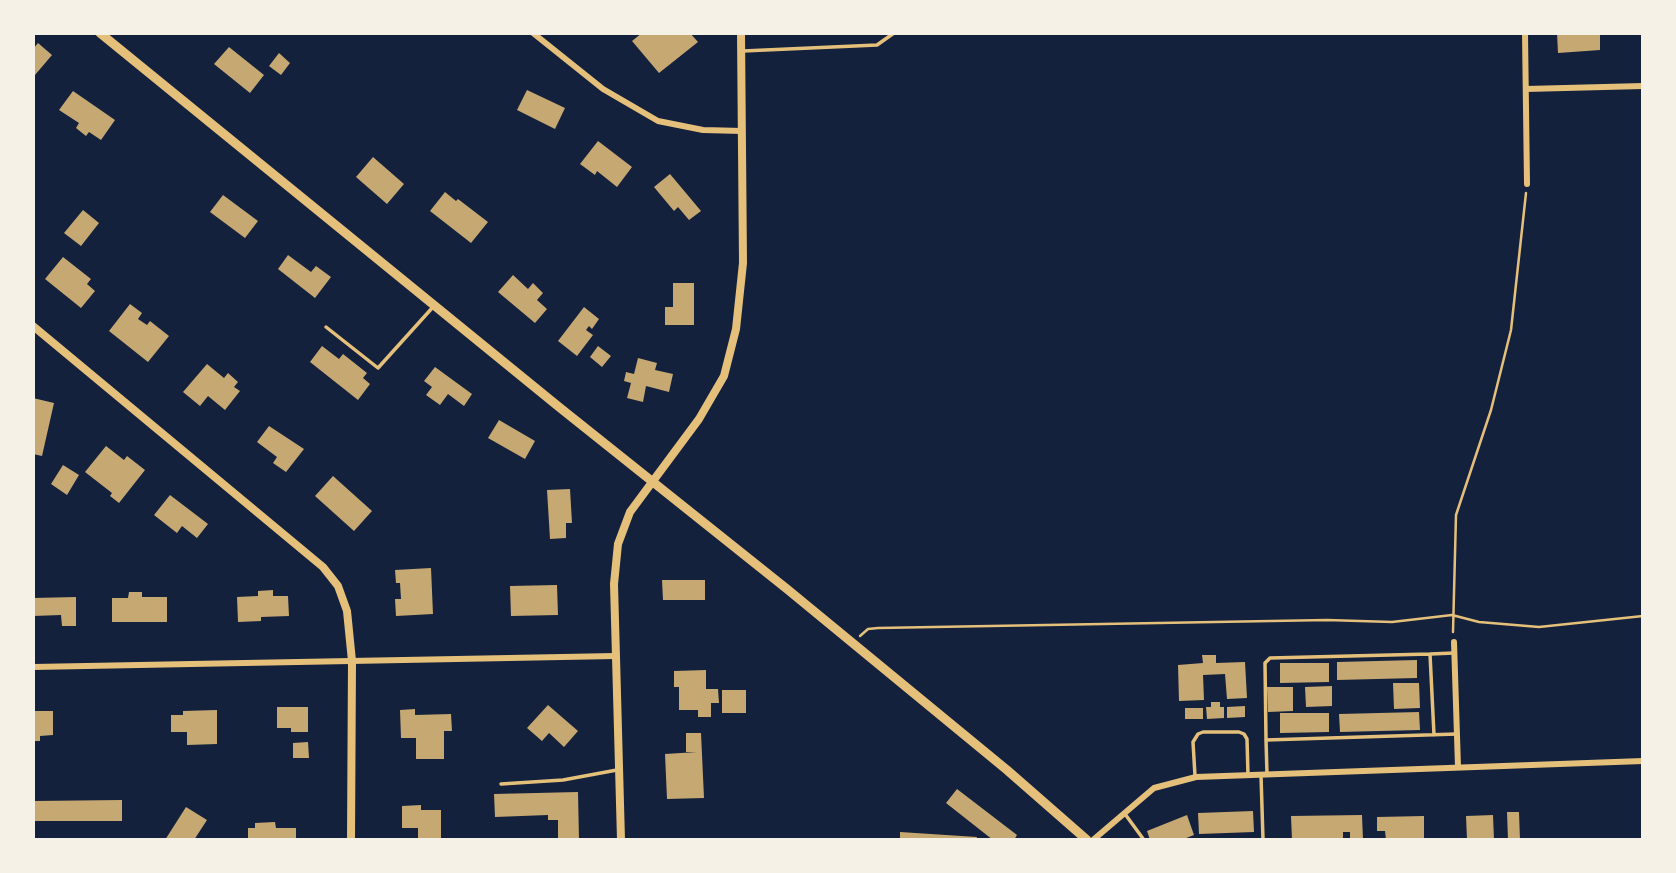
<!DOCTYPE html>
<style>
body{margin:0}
#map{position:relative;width:1676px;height:873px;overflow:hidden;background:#14213d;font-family:"Asap Condensed",sans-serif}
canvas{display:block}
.frame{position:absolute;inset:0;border:35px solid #f6f1e7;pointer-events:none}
</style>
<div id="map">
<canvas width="1676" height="873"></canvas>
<div class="frame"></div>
</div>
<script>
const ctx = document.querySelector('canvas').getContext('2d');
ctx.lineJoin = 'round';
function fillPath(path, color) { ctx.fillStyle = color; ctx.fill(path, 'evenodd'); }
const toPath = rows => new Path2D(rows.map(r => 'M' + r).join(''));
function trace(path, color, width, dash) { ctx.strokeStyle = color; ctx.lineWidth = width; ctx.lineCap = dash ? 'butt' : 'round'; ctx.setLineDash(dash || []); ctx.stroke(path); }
const building = toPath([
 [642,33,690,33,698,42,659,73,632,41],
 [1557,33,1600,33,1600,50,1558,53],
 [38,43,52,55,35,75,33,73,33,49],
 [229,47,264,75,250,93,214,64],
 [279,53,290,63,281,75,269,66],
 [527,90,565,108,555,129,517,110],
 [73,91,115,120,101,140,89,132,86,136,76,128,79,123,59,110],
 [598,141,632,167,617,187,597,171,595,175,580,164],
 [373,157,404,184,387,204,356,177],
 [670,174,701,211,689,220,678,207,674,211,654,187],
 [445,192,456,201,458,199,488,222,471,243,430,211],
 [223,195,258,221,245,238,210,212],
 [83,210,99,223,81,246,64,233],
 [288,255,311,272,316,266,331,277,315,298,278,269],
 [63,257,91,279,87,284,95,291,81,308,45,279],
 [513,275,528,289,533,283,543,293,537,300,547,309,535,323,498,292],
 [673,283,694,283,694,325,665,325,665,307,673,307],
 [130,304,142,313,138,319,147,325,150,321,169,336,148,362,109,331],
 [584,307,599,319,592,329,589,326,586,330,593,335,577,356,558,341],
 [322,346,339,359,343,354,367,373,363,378,370,384,358,400,310,362],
 [598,346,611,356,602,367,590,357],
 [638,358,657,363,655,370,673,374,669,392,646,386,643,402,627,398,631,383,624,381,626,372,634,374],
 [207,364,224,378,228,373,238,382,234,387,240,391,225,410,208,396,200,406,183,392],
 [435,367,472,394,464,406,448,394,440,405,426,395,432,387,424,381],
 [33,398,54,403,42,456,33,454],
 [499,420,535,441,525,459,488,438],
 [269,426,304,449,286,472,273,463,277,457,257,442],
 [106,446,124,460,127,456,145,470,119,503,110,496,112,493,85,472],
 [63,465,79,475,67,495,51,484],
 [333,476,372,511,354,531,315,496],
 [570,489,572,523,566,523,566,538,550,539,547,490],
 [170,495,208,524,197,538,182,526,177,533,154,515],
 [431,568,433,614,396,616,395,599,401,599,400,583,396,583,395,570],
 [662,580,705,580,705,600,663,600],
 [557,585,558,615,511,616,510,586],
 [273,590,273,596,288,596,289,616,261,617,261,621,238,622,237,597,258,596,258,591],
 [129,592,142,592,142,597,167,597,167,622,112,622,112,598,128,598],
 [76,597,76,626,62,626,61,615,33,616,33,598],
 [1202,655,1216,655,1216,663,1245,662,1247,698,1227,699,1225,674,1203,675,1204,700,1179,701,1178,665,1203,663],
 [1417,660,1417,678,1337,680,1337,662],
 [1280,663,1329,663,1329,682,1280,683],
 [706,670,706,689,718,689,719,703,711,703,711,717,698,717,698,710,679,710,679,687,674,687,674,671],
 [1393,683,1419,683,1420,708,1394,709],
 [1332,686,1332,706,1306,707,1305,687],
 [1267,687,1293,687,1293,711,1268,712],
 [722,690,746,690,746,713,722,713],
 [1211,702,1220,702,1220,707,1224,707,1224,718,1207,719,1206,707,1211,707],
 [548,705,578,731,564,747,549,733,542,741,527,728],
 [1245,706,1245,717,1227,718,1227,707],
 [277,707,308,707,308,732,291,732,291,728,277,728],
 [1185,708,1203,708,1203,719,1185,719],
 [415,709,415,715,451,714,452,731,444,731,444,759,416,759,416,738,401,738,400,710],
 [217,710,217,744,187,745,187,732,171,732,171,715,183,715,183,711],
 [33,711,53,711,53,735,40,736,40,741,33,741],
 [1419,712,1420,730,1340,732,1339,714],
 [1280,713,1329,713,1329,732,1280,733],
 [686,733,701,733,704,798,667,799,665,754,697,752,686,752],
 [308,742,309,758,293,758,293,743],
 [957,789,1017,835,1014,840,993,840,946,803],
 [578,792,579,840,558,840,558,820,548,820,548,815,495,817,494,794],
 [122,800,122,821,33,821,33,801],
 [421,805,421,810,441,810,441,840,418,840,418,828,402,828,402,806],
 [186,807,207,820,194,840,165,840],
 [1253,811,1254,832,1199,834,1198,813],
 [1507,812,1519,812,1520,840,1508,840],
 [1187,815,1194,835,1181,840,1150,840,1147,831],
 [1362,815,1363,840,1350,840,1350,832,1343,832,1343,839,1292,840,1291,816],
 [1493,815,1494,840,1467,840,1466,816],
 [1424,816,1424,839,1386,840,1385,831,1377,831,1377,817],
 [275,822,276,828,296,828,296,840,248,840,248,828,255,828,255,823],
 [900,832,977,837,976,840,900,840]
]);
const path = toPath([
 [1453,632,1456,515,1491,410,1511,330,1526,193],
 [860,636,868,629,878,628,1327,620,1392,622,1452,615,1479,622,1539,627,1643,616]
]);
const service = toPath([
 [743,51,877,45,894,33],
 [326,327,378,368,433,307],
 [1434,735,1430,654,1454,653],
 [1266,740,1265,663,1270,658,1430,654],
 [1267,774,1266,740,1457,734],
 [1261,775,1263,840],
 [1195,776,1193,742,1198,734,1203,732,1239,732,1244,734,1247,739,1248,775],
 [501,784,563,780,617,770],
 [1125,814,1144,840]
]);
const minor = toPath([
 [533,33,603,89,658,121,703,130,742,131],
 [1525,33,1527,184],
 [1526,89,1643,86],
 [1454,642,1458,767],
 [33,667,615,656],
 [1093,840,1154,788,1196,777,1643,761]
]);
const tertiary = toPath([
 [33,326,323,567,338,586,347,611,352,661,351,840],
 [621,840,614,584,618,544,630,512,699,419,724,376,736,329,743,263,741,33]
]);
const secondary = toPath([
 [100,33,559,407,787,589,1007,770,1087,840]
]);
fillPath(building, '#c6a872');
trace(path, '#e5c07b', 2.5);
trace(service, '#e5c07b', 3.5);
trace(minor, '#e5c07b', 6);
trace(tertiary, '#e5c07b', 8);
trace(secondary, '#e5c07b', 9);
</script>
